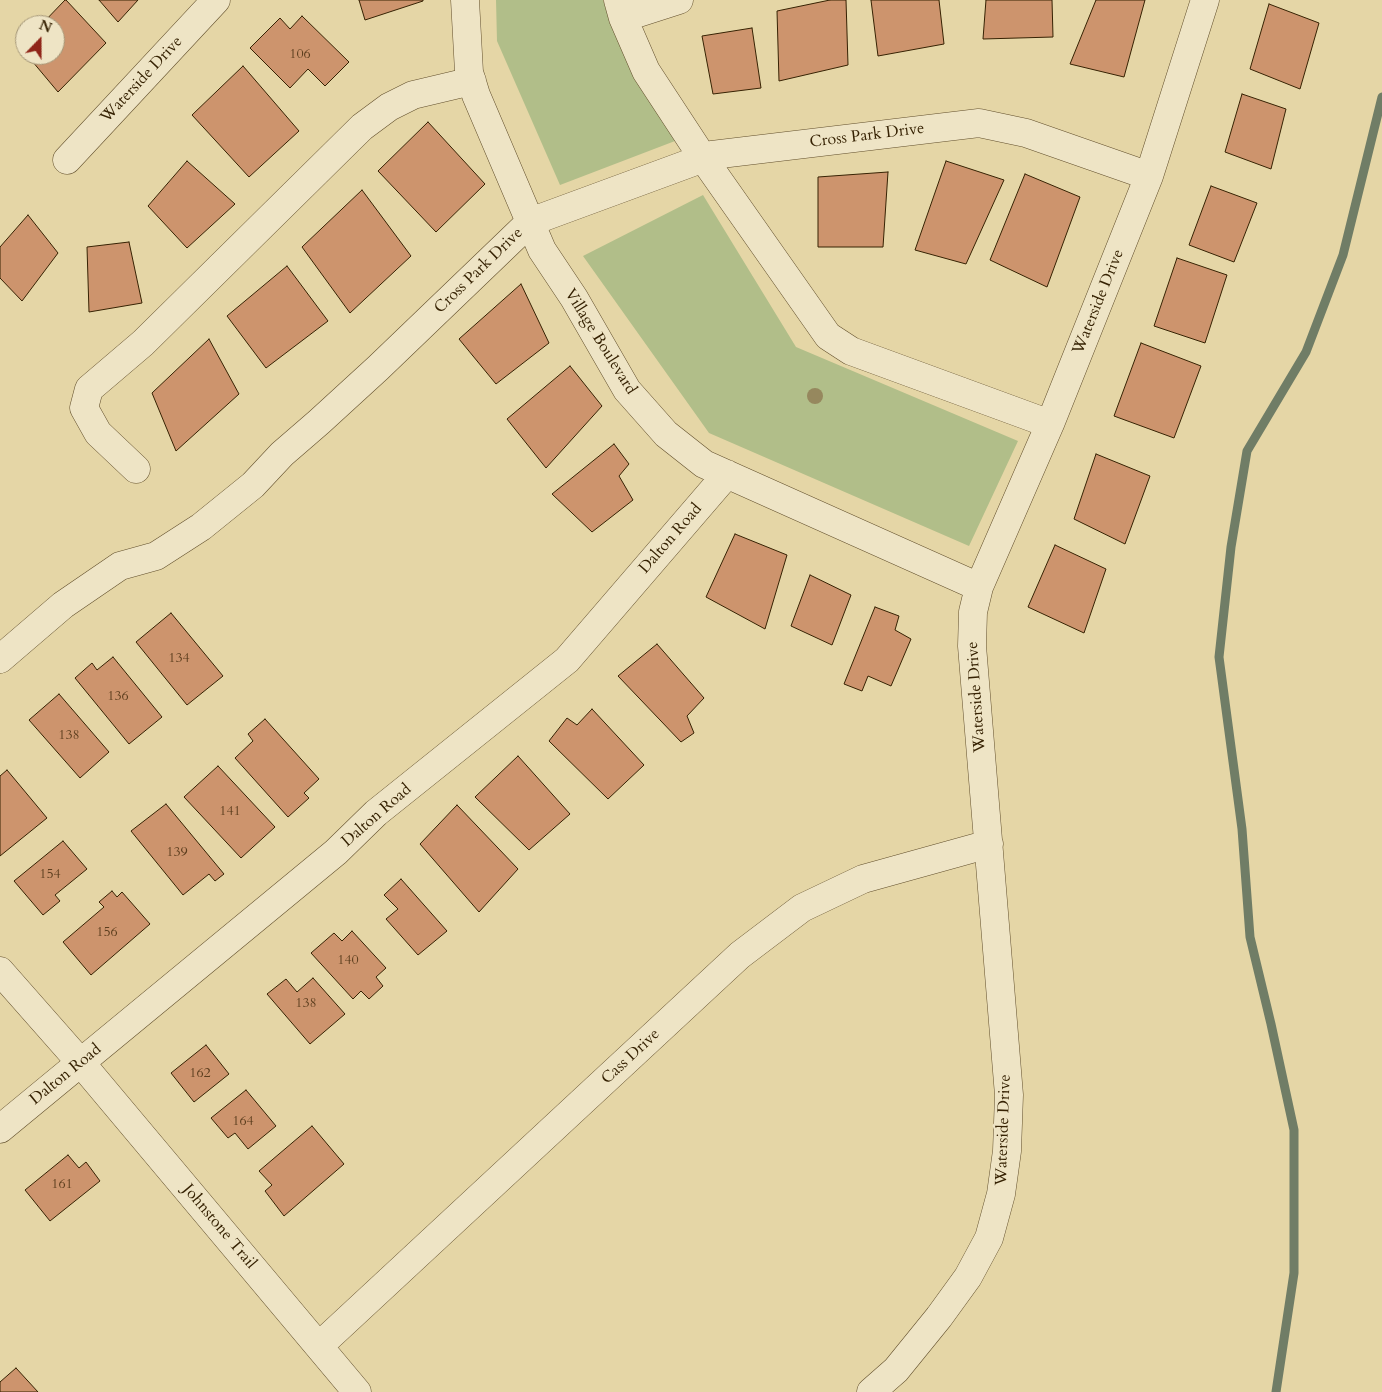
<!DOCTYPE html>
<style>
body{margin:0}
#map{position:relative;width:1382px;height:1392px;overflow:hidden;background:#e5d6a6;font-family:Cardo,serif}
canvas{display:block}
.north{position:absolute;left:15px;top:15px;width:50px;height:50px;box-sizing:border-box;background:#eee4c5;border:1px solid #a49677;border-radius:50%;rotate:22deg;font-size:14px;font-weight:700;line-height:20px;text-align:center;color:#362203}
.north::after{content:'';display:block;margin:auto;width:18px;height:22px;background:#8f2418;clip-path:polygon(50% 0,100% 100%,50% 72%,0 100%)}
</style>
<div id="map">
<canvas width="1382" height="1392"></canvas>
<div class="north">N</div>
</div>
<script>
const ctx = document.querySelector('canvas').getContext('2d');
ctx.lineJoin = 'round';
function fillPath(path, color) { ctx.fillStyle = color; ctx.fill(path, 'evenodd'); }
const toPath = rows => new Path2D(rows.map(r => 'M' + r).join(''));
function trace(path, color, width, dash) { ctx.strokeStyle = color; ctx.lineWidth = width; ctx.lineCap = dash ? 'butt' : 'round'; ctx.setLineDash(dash || []); ctx.stroke(path); }
function write(font, color, halo, rows, align = 'center') {
  ctx.font = font + ' Cardo,serif'; ctx.lineWidth = 4.5; ctx.setLineDash([]); ctx.textBaseline = 'middle'; ctx.strokeStyle = halo; ctx.fillStyle = color; for (const [text, x, y, turn = 0] of rows) {
    ctx.save(); ctx.translate(x, y); ctx.rotate((+turn || 0) * Math.PI / 180); ctx.textAlign = isNaN(turn) ? turn : align; if (halo) ctx.strokeText(text, 0, 0); ctx.fillText(text, 0, 0); ctx.restore();
  }
}
const green = toPath([
 [496,0,603,0,610,20,675,141,560,185,497,41],
 [703,195,796,347,1018,441,969,546,709,433,583,256]
]);
const stream = toPath([
 [1276,1392,1294,1273,1294,1130,1271,1024,1250,937,1242,829,1219,657,1231,547,1247,451,1306,352,1343,255,1382,97]
]);
const building = toPath([
 [65,0,66,0,106,43,58,92,27,55,55,55,55,25,41,25,65,0],
 [99,0,138,0,118,22,99,0],
 [359,0,423,0,423,1,365,20,359,0],
 [830,0,846,0,848,65,779,81,777,11,830,0],
 [871,0,939,0,944,44,878,56,871,0],
 [986,0,1052,0,1053,37,983,39,986,0],
 [1096,0,1145,0,1124,77,1070,64,1096,0],
 [1269,4,1319,23,1300,89,1250,69,1269,4],
 [302,16,349,62,325,86,308,69,290,88,250,48,280,18,290,29,302,16],
 [752,28,761,88,713,94,702,36,752,28],
 [243,66,299,131,249,177,192,115,243,66],
 [1242,94,1286,109,1271,169,1225,152,1242,94],
 [428,122,485,184,436,232,378,171,428,122],
 [187,161,235,204,187,248,148,206,187,161],
 [946,161,1004,180,966,264,915,250,946,161],
 [888,172,883,247,818,247,818,177,888,172],
 [1025,174,1080,197,1047,287,990,260,1025,174],
 [1211,186,1257,203,1234,262,1189,245,1211,186],
 [362,190,411,256,350,313,302,247,362,190],
 [28,215,58,253,22,301,0,278,0,247,28,215],
 [129,242,142,303,89,312,87,247,129,242],
 [1177,258,1227,275,1205,343,1154,326,1177,258],
 [287,266,328,321,266,368,227,316,287,266],
 [521,284,549,343,496,384,459,339,521,284],
 [209,339,239,394,176,451,152,393,209,339],
 [1141,343,1201,366,1174,438,1114,416,1141,343],
 [570,366,602,406,546,468,507,419,570,366],
 [614,444,629,464,619,476,633,500,592,532,552,494,614,444],
 [1096,454,1150,476,1125,544,1074,519,1096,454],
 [735,534,787,555,765,629,706,597,735,534],
 [1055,545,1106,569,1084,633,1028,607,1055,545],
 [810,575,851,595,832,645,791,626,810,575],
 [875,607,899,616,895,630,911,639,891,686,868,676,862,691,844,684,875,607],
 [171,613,223,676,187,705,136,642,171,613],
 [657,644,704,698,687,716,694,733,681,742,618,676,657,644],
 [113,657,162,717,129,744,75,678,92,663,97,670,113,657],
 [59,694,109,752,80,778,29,720,59,694],
 [592,709,644,765,608,799,549,741,567,718,577,725,592,709],
 [265,719,319,779,304,793,309,798,288,817,235,758,253,741,248,734,265,719],
 [518,756,570,814,529,850,475,797,518,756],
 [218,766,275,827,241,858,184,797,218,766],
 [7,770,47,818,0,856,0,776,7,770],
 [166,804,224,874,215,881,209,874,183,895,131,831,166,804],
 [457,805,518,869,479,912,420,844,457,805],
 [63,841,87,869,55,895,60,901,43,915,14,881,63,841],
 [401,879,447,931,418,955,386,919,398,909,384,895,401,879],
 [112,891,117,897,122,892,150,924,91,975,63,942,104,907,99,902,112,891],
 [352,931,386,968,376,977,383,986,369,999,361,991,353,999,311,953,334,933,342,941,352,931],
 [313,978,345,1014,310,1044,267,994,286,979,297,992,313,978],
 [206,1045,229,1074,194,1102,171,1073,206,1045],
 [246,1090,276,1126,248,1149,235,1133,228,1138,211,1118,246,1090],
 [312,1126,344,1164,284,1216,265,1191,272,1185,259,1171,312,1126],
 [68,1155,79,1168,86,1162,100,1181,50,1221,25,1190,68,1155],
 [16,1368,38,1392,0,1392,0,1382,16,1368]
]);
const street = toPath([
 [465,0,469,72,476,95,542,250,574,298,627,390,666,434,704,464,979,587],
 [618,0,623,18,646,71,703,158,828,336,851,351,1050,424],
 [623,18,679,0],
 [67,160,216,0],
 [136,469,98,433,84,408,89,389,143,343,362,127,389,107,413,95,472,81],
 [0,659,63,605,120,566,156,556,201,527,253,485,282,454,319,422,378,368,530,222,712,155,979,123,1026,133,1149,176],
 [0,971,81,1063,357,1392],
 [0,1129,336,852,376,813,567,660,727,474],
 [319,1346,740,955,802,908,863,879,989,844],
 [871,1392,896,1370,939,1317,968,1277,989,1238,1001,1194,1007,1151,1009,1095,972,646,973,612,979,587,1050,424,1149,176,1205,0]
]);
const trees = [
 [815,396]
];
const numberNames = [
 ["106",300,55],
 ["134",179,659],
 ["136",118,697],
 ["138",69,736],
 ["141",230,812],
 ["139",177,853],
 ["154",50,875],
 ["156",107,933],
 ["140",348,961],
 ["138",306,1004],
 ["162",200,1074],
 ["164",243,1122],
 ["161",62,1185]
];
const streetNames = [
 ["Waterside Drive",142,80,-47],
 ["Cross Park Drive",867,136,-7],
 ["Cross Park Drive",479,271,-44],
 ["Waterside Drive",1099,302,-68],
 ["Village Boulevard",600,342,58],
 ["Dalton Road",671,539,-49],
 ["Waterside Drive",977,697,-94],
 ["Dalton Road",377,816,-41],
 ["Cass Drive",631,1057,-43],
 ["Dalton Road",66,1075,-39],
 ["Waterside Drive",1004,1130,-88],
 ["Johnstone Trail",219,1227,50]
];
fillPath(green, '#b1be89');
trace(stream, '#707d66', 9);
fillPath(building, '#cd946d');
trace(building, '#362203', 1);
trace(street, '#624f2c', 29);
trace(street, '#eee4c5', 28);
ctx.fillStyle = '#96885e';
for (const [x, y] of trees) { ctx.beginPath(); ctx.arc(x, y, 8, 0, 2 * Math.PI); ctx.fill(); }
write('14px', '#5c3e1e', null, numberNames);
write('16px', '#362203', '#eee4c5', streetNames);
</script>
